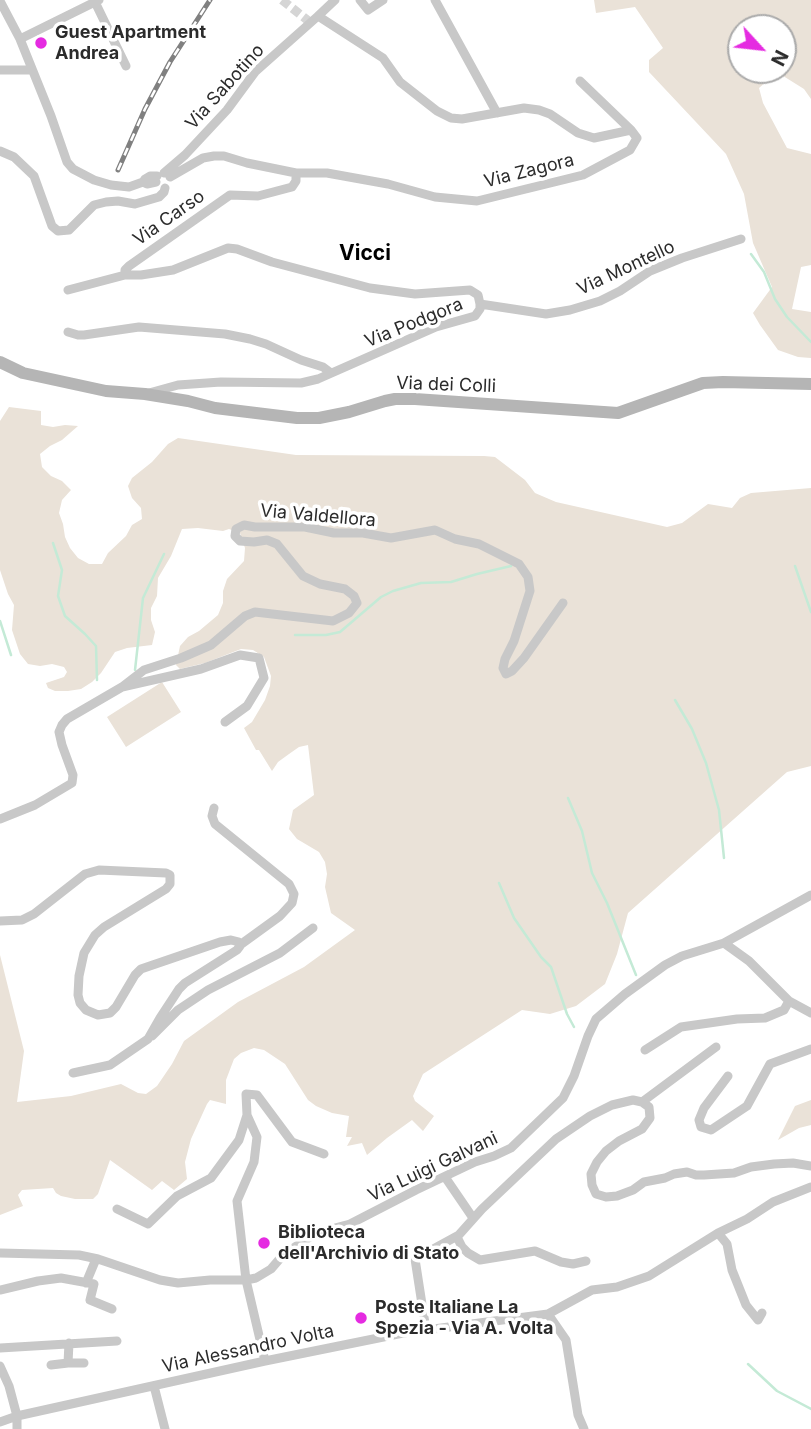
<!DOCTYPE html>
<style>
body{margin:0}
#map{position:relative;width:811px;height:1429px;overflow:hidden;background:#fff;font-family:Inter,sans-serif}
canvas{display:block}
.north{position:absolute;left:727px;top:14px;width:70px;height:70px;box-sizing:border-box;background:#fff;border:2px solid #aaa;border-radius:50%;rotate:117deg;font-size:19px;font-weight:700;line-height:28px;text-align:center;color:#2b2b2b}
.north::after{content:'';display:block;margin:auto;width:24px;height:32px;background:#e52be1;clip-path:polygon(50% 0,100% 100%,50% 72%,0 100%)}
</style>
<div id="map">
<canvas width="811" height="1429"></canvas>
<div class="north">N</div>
</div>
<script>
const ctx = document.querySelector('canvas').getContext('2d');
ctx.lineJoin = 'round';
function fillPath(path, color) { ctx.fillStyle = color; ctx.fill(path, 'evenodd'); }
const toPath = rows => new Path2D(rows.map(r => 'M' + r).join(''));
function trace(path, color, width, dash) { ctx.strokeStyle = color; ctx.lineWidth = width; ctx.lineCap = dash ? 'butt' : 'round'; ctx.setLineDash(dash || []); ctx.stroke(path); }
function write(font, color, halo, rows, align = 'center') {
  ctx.font = font + ' Inter,sans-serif'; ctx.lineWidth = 7; ctx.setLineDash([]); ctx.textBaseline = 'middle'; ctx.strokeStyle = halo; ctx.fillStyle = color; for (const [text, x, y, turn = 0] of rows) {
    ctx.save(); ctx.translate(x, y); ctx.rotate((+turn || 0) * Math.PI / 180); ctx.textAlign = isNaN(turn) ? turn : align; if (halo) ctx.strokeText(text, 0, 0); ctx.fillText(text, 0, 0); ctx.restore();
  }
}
const green = toPath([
 [594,0,811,0,811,99,804,89,780,74,774,75,759,88,763,103,787,148,811,154,811,265,801,267,792,309,811,312,811,358,798,357,778,350,760,325,753,313,772,287,753,243,744,194,726,154,649,72,649,60,663,48,635,7,596,13],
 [741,28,783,28,783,70,741,70],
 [9,407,41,411,41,425,53,427,65,425,78,426,62,440,50,446,40,454,42,467,51,476,62,481,71,490,62,500,59,513,63,524,65,537,70,548,78,558,89,564,102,564,108,553,126,536,132,525,142,519,141,508,132,498,128,486,132,478,152,462,168,444,178,438,296,455,484,456,495,457,525,480,535,493,556,502,667,527,682,523,708,504,732,508,740,498,751,493,811,488,811,766,787,772,628,913,617,954,605,984,576,1006,550,1014,522,1010,423,1074,413,1096,415,1101,434,1116,423,1131,412,1120,387,1138,367,1155,362,1143,347,1146,352,1137,346,1137,349,1116,332,1113,316,1106,308,1100,285,1064,264,1050,254,1048,241,1053,234,1059,226,1080,226,1104,210,1100,207,1104,191,1139,185,1162,187,1179,174,1190,162,1181,152,1190,110,1160,98,1194,93,1199,75,1199,61,1196,56,1193,53,1188,22,1190,18,1195,23,1206,0,1215,0,955,24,1051,17,1102,71,1096,121,1084,138,1093,146,1094,157,1086,172,1064,184,1041,238,1002,304,967,355,930,331,913,325,887,327,874,325,862,319,852,297,839,289,829,293,810,314,795,308,745,299,747,289,754,278,762,272,771,259,750,256,750,244,728,252,722,265,700,270,686,271,676,264,657,253,650,241,649,205,663,180,669,176,665,180,646,188,637,199,631,218,615,223,603,223,591,227,579,244,561,245,548,240,533,229,529,223,531,198,528,182,529,171,556,158,578,157,596,151,608,151,620,155,632,152,645,127,648,115,652,101,673,92,682,81,689,68,691,55,691,48,688,46,683,64,677,67,672,64,667,52,664,40,666,28,664,20,654,12,630,14,605,8,594,0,570,0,421],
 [162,682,181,712,126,747,107,717],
 [811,1100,811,1125,799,1128,778,1140,795,1106]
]);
const stream = toPath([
 [751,254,764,272,775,299,787,317,811,342],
 [53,543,62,570,58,596,65,616,85,634,96,646,97,680],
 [795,566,811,612],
 [0,621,11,655],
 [295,635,326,635,340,632,381,597,393,591,421,583,451,582,477,574,511,566],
 [135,670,143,598,164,554],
 [675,700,692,729,706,763,719,810,724,858],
 [568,798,582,831,592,873,607,903,636,975],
 [499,883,514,918,541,957,551,967,567,1014,574,1027],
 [748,1364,777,1391,811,1409]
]);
const streetTunnel = toPath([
 [282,0,311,23]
]);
const street = toPath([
 [360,0,368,10,383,0],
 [435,0,497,113],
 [0,1,20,39,51,116,67,162,73,169,94,180,111,185,129,187,143,182,145,179,150,176,157,176],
 [95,2,126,66],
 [318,16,335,0],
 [20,39,99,0],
 [0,70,32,70],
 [0,151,14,157,34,176,52,226,58,231,69,230,94,205,106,202,118,201,135,204,159,197,164,192,165,188],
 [164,173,185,155,227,110,255,72,318,16,383,58,400,82,437,111,451,118,462,119,524,108,539,110,550,114,578,133,594,138,631,130],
 [296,173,327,173,388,184,435,197,477,201,583,175,630,150,637,138,631,130,580,81],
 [143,182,147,184,156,182],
 [68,290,125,275],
 [480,304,546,314,570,310,600,301,620,291,650,271,682,258,741,239],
 [68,332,78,335,84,335,139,327,225,334,250,339,266,344,301,360,323,367,331,373],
 [149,393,178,385,221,382,301,383,318,379,436,327,475,316,480,309,480,304,478,295,470,290,415,294,370,288,272,262,237,249,228,248,173,270,141,275,125,275,125,270,129,266,230,195,258,196,292,187,296,181,296,173,247,163,224,156,214,156,203,158,170,177],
 [122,687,144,670,181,658,211,645,245,616,255,612,333,621,349,613,357,603,354,596,345,589,320,584,303,576,277,544,267,540,254,542,240,541,235,536,236,529,244,525,255,527,305,527,334,533,363,533,391,538,435,530,455,539,479,544,519,564,528,577,530,591,514,641,505,659,503,668,506,674,512,671,524,658,563,603],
 [214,808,212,816,215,824,289,884,294,894,292,903,280,916,240,945],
 [0,819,35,805,72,783,73,775,62,745,59,732,62,725,67,719,122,687,201,669,240,655,259,658,264,678,247,706,225,722],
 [0,921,22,920,34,914,85,874,99,870,166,873,170,875,170,884,166,889,104,927,95,935,84,953,79,976,78,995,80,1003,86,1010,98,1015,110,1013,116,1007,135,975,141,969,220,942,231,940,239,942,240,946,237,950,185,983,179,989,160,1018,148,1039,110,1065,73,1073],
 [724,943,749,961,789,1001,811,1013],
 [152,1036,178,1010,208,990,280,953,313,928],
 [645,1050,681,1027,737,1019,765,1018,784,1010,789,1001],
 [728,1076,704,1108,699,1120,701,1127,711,1130,747,1106,770,1064,811,1049],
 [642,1102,716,1047],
 [445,1177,473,1218],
 [117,1209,148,1224,177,1196,211,1178,239,1140,247,1115],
 [718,1233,727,1244,732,1270,746,1305,758,1320,762,1313],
 [0,1253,79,1255,98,1259,160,1280,178,1283,210,1280,246,1280,256,1278,271,1269,283,1255,316,1233,350,1224,416,1190,475,1162,494,1156,511,1148,563,1098,574,1076,588,1036,596,1019,625,994,665,965,682,956,724,943,811,895],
 [586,1261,573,1264,561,1262,535,1251,480,1260,468,1253,462,1247,457,1237,482,1209,556,1139,590,1116,612,1105,633,1100,642,1102,649,1107,650,1118,642,1129,619,1141,606,1151,597,1162,591,1174,592,1185,596,1194,606,1197,617,1196,633,1190,644,1182,665,1178,674,1174,687,1172,696,1175,704,1175,734,1173,751,1167,774,1164,793,1163,811,1166],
 [86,1283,96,1259],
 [0,1290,38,1281,61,1278,94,1284,90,1300,112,1309],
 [548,1314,566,1340,578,1415,584,1429],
 [426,1330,415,1259,459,1235],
 [69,1343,68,1363,84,1363],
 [0,1348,117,1341],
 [265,1361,246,1280,237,1201,254,1162,257,1137,247,1115,246,1094,257,1095,292,1142,324,1154],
 [51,1365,68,1363],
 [0,1366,9,1386,17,1416,17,1429],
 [154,1386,165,1429],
 [0,1422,17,1416,265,1361,403,1333,548,1314,592,1290,617,1287,649,1276,718,1233,747,1219,773,1202,811,1187]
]);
const secondary = toPath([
 [0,362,23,373,106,391,145,394,188,401,215,408,297,418,319,418,349,412,385,401,395,399,415,399,618,413,703,383,723,382,811,384]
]);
const rail = toPath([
 [118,170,145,109,170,62,210,0]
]);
const markers = [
 [41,43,7,"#e52be1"],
 [264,1243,7,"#e52be1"],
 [361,1318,7,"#e52be1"]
];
const poiNames = [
 ["Guest Apartment",55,33],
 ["Andrea",55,54],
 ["Biblioteca",278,1233],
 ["dell'Archivio di Stato",278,1254],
 ["Poste Italiane La",375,1308],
 ["Spezia - Via A. Volta",375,1329]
];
const streetNames = [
 ["Via Sabotino",225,87,-48],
 ["Via Zagora",529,171,-14],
 ["Via Carso",169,218,-35],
 ["Via Montello",626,268,-25],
 ["Via Podgora",414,323,-22],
 ["Via dei Colli",446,385,2],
 ["Via Valdellora",318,516,5],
 ["Via Luigi Galvani",433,1167,-25],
 ["Via Alessandro Volta",248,1349,-12]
];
const quarterNames = [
 ["Vicci",365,254]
];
fillPath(green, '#eae2d8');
trace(stream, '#c4ead6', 2.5);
trace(streetTunnel, '#d5d5d5', 9, [9, 4.5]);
trace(street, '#c8c8c8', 9);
trace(secondary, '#b5b5b5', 12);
trace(rail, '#808080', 5);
trace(rail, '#fff', 2.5, [8]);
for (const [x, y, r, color] of markers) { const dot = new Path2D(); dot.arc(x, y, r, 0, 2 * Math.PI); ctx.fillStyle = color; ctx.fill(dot); trace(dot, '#fff', 2.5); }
write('bold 18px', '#2b2b2b', '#fff', poiNames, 'left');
write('18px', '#2b2b2b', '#fff', streetNames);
write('bold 21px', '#000', '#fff', quarterNames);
</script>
